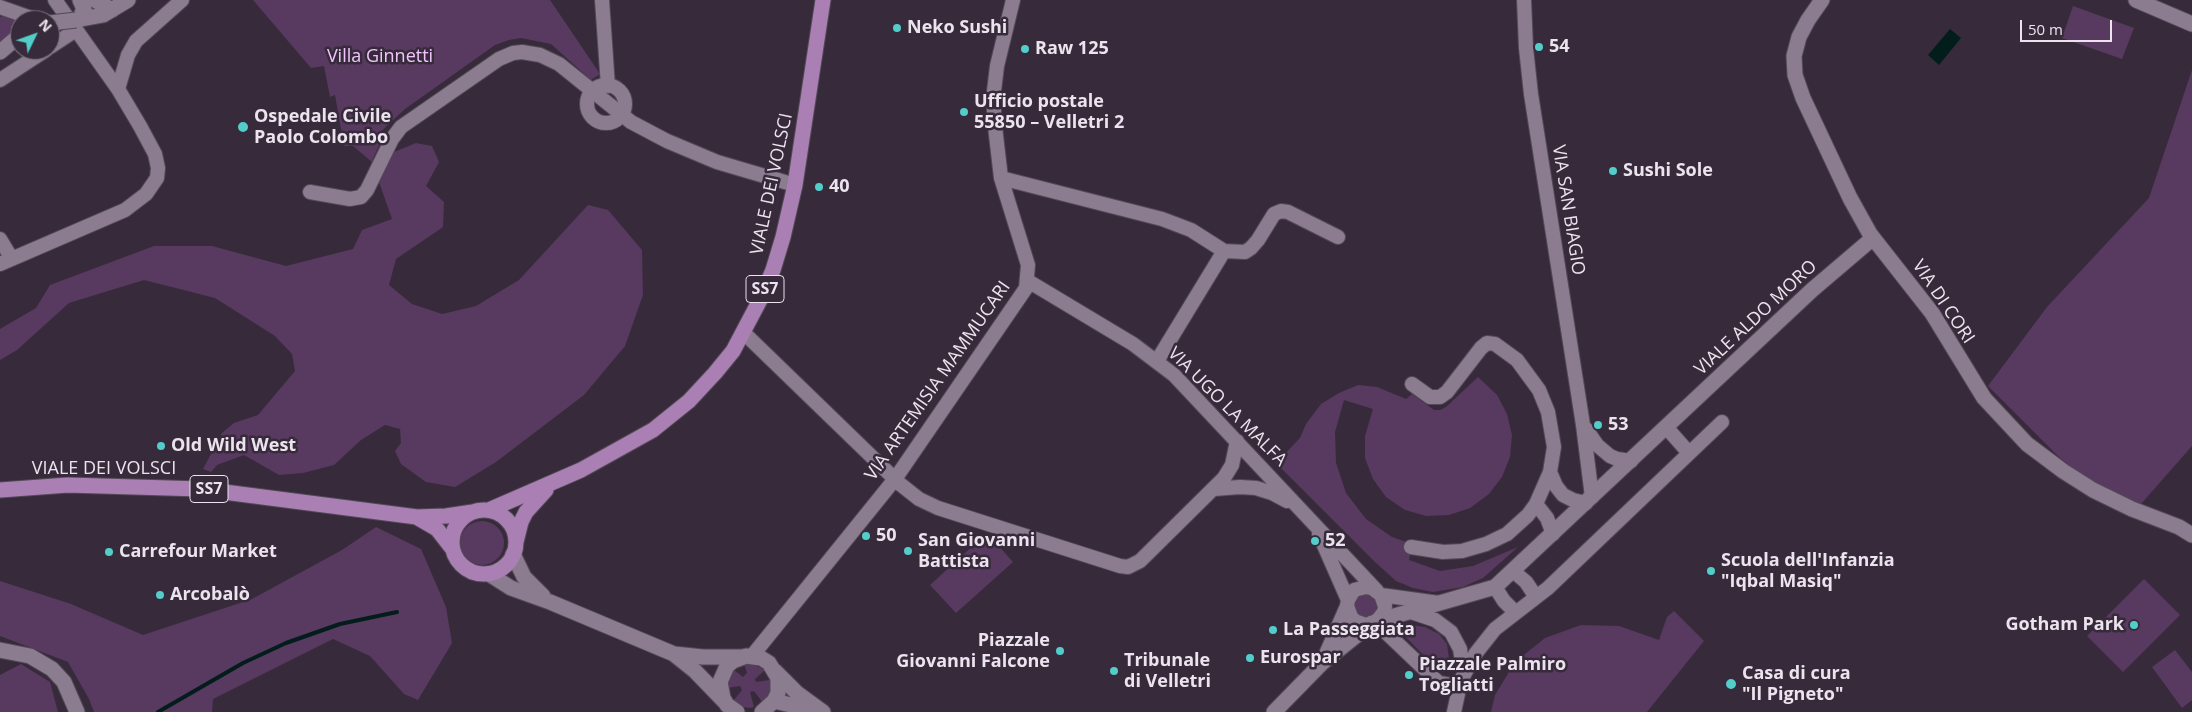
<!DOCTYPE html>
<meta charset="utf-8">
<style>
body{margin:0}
#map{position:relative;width:2192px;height:712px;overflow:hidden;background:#372b3b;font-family:"Open Sans",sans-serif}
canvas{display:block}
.north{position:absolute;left:10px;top:10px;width:50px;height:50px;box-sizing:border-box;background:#372b3b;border:1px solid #7f7582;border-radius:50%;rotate:48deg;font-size:14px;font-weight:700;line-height:20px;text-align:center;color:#ebe3ed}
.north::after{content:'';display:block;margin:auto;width:18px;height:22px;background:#53cdca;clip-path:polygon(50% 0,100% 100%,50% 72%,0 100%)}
.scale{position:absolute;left:2020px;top:20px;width:92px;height:22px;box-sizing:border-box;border:2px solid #ebe3ed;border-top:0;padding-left:6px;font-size:15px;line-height:18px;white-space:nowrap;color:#ebe3ed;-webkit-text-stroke:4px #372b3b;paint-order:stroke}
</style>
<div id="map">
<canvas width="2192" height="712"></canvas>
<div class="north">N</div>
<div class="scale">50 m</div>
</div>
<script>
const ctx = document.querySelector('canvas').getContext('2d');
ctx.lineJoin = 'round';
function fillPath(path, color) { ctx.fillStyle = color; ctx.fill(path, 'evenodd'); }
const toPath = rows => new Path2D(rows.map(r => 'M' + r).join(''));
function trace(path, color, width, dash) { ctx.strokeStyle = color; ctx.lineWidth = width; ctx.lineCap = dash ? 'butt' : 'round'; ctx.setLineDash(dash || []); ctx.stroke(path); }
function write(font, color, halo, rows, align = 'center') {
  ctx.font = font + ' "Open Sans",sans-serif'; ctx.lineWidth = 5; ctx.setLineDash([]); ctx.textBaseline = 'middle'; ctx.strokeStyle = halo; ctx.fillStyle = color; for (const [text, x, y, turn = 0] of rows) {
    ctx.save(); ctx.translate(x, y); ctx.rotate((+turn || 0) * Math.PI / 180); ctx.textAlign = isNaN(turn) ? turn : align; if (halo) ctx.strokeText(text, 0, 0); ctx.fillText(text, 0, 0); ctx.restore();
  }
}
const green = toPath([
 [253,0,550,0,600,74,591,80,551,44,521,38,509,40,495,45,405,109,375,137,380,143,372,161,416,143,432,146,439,162,426,186,444,202,443,227,396,259,389,285,412,304,442,314,476,306,519,280,588,205,608,210,642,250,643,295,625,346,584,395,496,462,455,487,426,482,401,464,395,451,401,443,400,429,385,425,361,440,334,465,303,473,279,475,244,455,217,465,211,472,203,469,222,433,234,423,258,415,295,371,292,354,275,336,215,298,144,280,69,303,17,350,0,360,0,329,36,308,50,285,154,246,212,246,286,266,353,249,362,230,392,219,372,162,353,146,344,146,335,95,330,97,324,66,311,68],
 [2073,6,2134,28,2122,59,2062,38],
 [6,14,20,20,20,29,0,42,0,17],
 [2192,70,2192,446,2141,504,2092,483,2059,457,1988,386,2047,307,2149,198],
 [1478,377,1497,395,1507,414,1512,435,1510,457,1502,477,1489,494,1470,508,1449,515,1426,516,1405,510,1386,497,1373,479,1365,458,1365,436,1373,409,1344,400,1335,432,1336,463,1346,493,1366,519,1392,537,1412,544,1409,560,1440,571,1473,566,1518,547,1483,578,1463,587,1433,592,1413,588,1396,581,1375,562,1276,463,1300,438,1306,424,1321,404,1339,393,1358,385,1377,387,1406,399,1412,394,1434,410,1440,410,1446,407],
 '460 543a22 22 0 1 1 44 0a22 22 0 1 1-44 0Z',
 [376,527,421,549,446,607,452,643,418,700,404,694,370,656,333,639,213,699,212,712,94,712,89,699,68,662,0,636,0,581,71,604,143,635,252,599,342,550],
 [987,533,1013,562,956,613,930,585],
 [2144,579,2180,615,2123,672,2087,636],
 '1353 606a12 12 0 1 1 24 0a12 12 0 1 1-24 0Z',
 [1674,611,1704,641,1647,712,1491,712,1495,695,1515,662,1545,638,1581,625,1619,626,1659,640,1667,617],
 [1411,625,1425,627,1439,634,1447,644,1450,665,1440,666,1431,663,1398,629],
 [2175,650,2192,672,2192,700,2182,708,2152,667],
 [21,664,50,682,58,712,0,712,0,675],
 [744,664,752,664,765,670,755,679,756,682,770,680,771,683,771,690,763,703,754,691,750,692,754,707,750,708,743,707,733,701,742,690,740,686,727,688,728,678,734,670,743,677,747,673]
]);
const water = toPath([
 [1950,29,1961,38,1939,65,1928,55]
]);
const stream = toPath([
 [158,712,243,663,286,643,340,624,397,612]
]);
const street = toPath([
 [602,0,608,86],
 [1524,0,1526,48,1531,94,1583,425,1592,497],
 [0,7,37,20],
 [50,47,76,30],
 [0,80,46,50],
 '587 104a19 19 0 1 1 38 0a19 19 0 1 1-38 0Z',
 [118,89,128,55,136,41,182,0],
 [1001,178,1162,219,1191,230,1224,251],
 [310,192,350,199,361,197,367,190,392,139,401,127,499,59,513,53,522,52,540,55,559,64,631,122,667,141,717,162,795,185],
 [0,239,12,259],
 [0,264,125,210,146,194,157,178,158,168,155,154,140,126,118,89,55,0],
 [1028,281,1133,344,1174,375,1377,591],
 [744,333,900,484,919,499,938,508,1120,566,1128,567,1140,561,1224,478,1232,465,1237,441],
 [1157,361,1224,251,1245,252,1251,248,1258,240,1274,214,1281,211,1288,212,1338,237],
 [1666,427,1689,453],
 [1586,429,1597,445,1610,456,1617,459,1631,461],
 [1550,472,1556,486,1563,495,1573,500,1586,503],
 [1214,489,1240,487,1256,488,1272,493,1287,501],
 [1536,504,1547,518,1553,534],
 [1319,534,1348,600,1347,606,1351,617,1355,621,1366,625,1377,621,1384,612,1385,606,1381,595,1372,588,1366,587,1354,590,1348,600],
 [1411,547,1443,552,1462,551,1486,544,1507,534,1528,515,1536,504,1550,472,1554,447,1548,412,1539,390,1517,360,1495,344,1487,343,1481,348,1447,392,1440,397,1430,397,1412,384],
 [1513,571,1526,582,1536,597],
 [1495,587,1504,601,1515,612],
 [1381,595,1439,603],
 [1411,612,1435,620,1451,632,1460,649,1464,675],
 [1375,622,1439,683,1451,685,1461,680],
 [752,656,895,479,1026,288,1028,265,1001,178,994,118,994,91,997,66,1013,0],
 [1322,663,1347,606],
 [1454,712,1461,680,1476,653,1495,629,1548,588,1722,422]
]);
const secondary = toPath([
 [95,0,112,10],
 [1822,0,1808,20,1799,37,1794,56,1795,75,1803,98,1850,198,1870,234,1932,313,1984,398,2027,444,2063,471,2093,490,2132,509,2179,527,2192,535],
 [2136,0,2192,24],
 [79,19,84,9,80,0],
 [76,20,103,15,128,0],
 [0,52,20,35],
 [513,554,524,577,543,596],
 [489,574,511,588,550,602,674,654,703,657,741,657],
 [1377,621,1495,587,1812,290,1873,238],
 [0,650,30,656,52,669,64,682,77,712],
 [675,655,695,671,724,701],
 [775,671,797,693,823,712],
 [774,701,817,711],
 [737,712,727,705,723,698,720,682,727,666,733,661,746,656,761,658,769,663,778,678,778,693,774,701,762,712],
 [1274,712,1322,663,1372,623]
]);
const primary = toPath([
 [0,490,68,485,201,489,417,517,446,516,473,512],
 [489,510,581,470,653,430,689,401,715,373,733,351,761,298,773,270,783,237,795,185,823,0],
 '452 542a32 32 0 1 1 64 0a32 32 0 1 1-64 0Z',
 [418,518,437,529,451,547],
 [516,542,521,522,526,512,546,490]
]);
const secondaryBridge = toPath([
 [50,23,76,20]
]);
const markers = [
 [897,28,5,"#53cdca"],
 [1539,47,5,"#53cdca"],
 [1025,49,5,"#53cdca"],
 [964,112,5,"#53cdca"],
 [243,127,6,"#53cdca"],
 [1613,171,5,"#53cdca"],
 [819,187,5,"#53cdca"],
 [1598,425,5,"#53cdca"],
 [161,446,5,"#53cdca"],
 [866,536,5,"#53cdca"],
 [1315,541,5,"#53cdca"],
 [908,551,5,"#53cdca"],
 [109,552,5,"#53cdca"],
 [1711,571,5,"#53cdca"],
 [160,595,5,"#53cdca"],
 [2134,625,5,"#53cdca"],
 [1273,630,5,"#53cdca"],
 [1060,651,5,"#53cdca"],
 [1250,658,5,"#53cdca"],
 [1114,671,5,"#53cdca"],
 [1409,675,5,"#53cdca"],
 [1731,684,6,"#53cdca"]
];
const shields = [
 [765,289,38],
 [209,489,38]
];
const shieldNames = [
 ["SS7",765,289],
 ["SS7",209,489]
];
const poiNames = [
 ["Neko Sushi",907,28],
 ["54",1549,47],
 ["Raw 125",1035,49],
 ["Ufficio postale",974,102],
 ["55850 – Velletri 2",974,123],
 ["Ospedale Civile",254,117],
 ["Paolo Colombo",254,138],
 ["Sushi Sole",1623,171],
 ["40",829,187],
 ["53",1608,425],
 ["Old Wild West",171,446],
 ["50",876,536],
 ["San Giovanni",918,541],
 ["Battista",918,562],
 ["52",1325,541],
 ["Carrefour Market",119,552],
 ["Scuola dell'Infanzia",1721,561],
 ["\"Iqbal Masiq\"",1721,582],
 ["Arcobalò",170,595],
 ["Gotham Park",2124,625,"right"],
 ["La Passeggiata",1283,630],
 ["Piazzale",1050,641,"right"],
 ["Giovanni Falcone",1050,662,"right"],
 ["Eurospar",1260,658],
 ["Tribunale",1124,661],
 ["di Velletri",1124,682],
 ["Piazzale Palmiro",1419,665],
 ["Togliatti",1419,686],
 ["Casa di cura",1742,674],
 ["\"Il Pigneto\"",1742,695]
];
const parkNames = [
 ["Villa Ginnetti",380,57]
];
const streetNames = [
 ["VIALE DEI VOLSCI",772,184,-78],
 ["VIA SAN BIAGIO",1568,210,81],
 ["VIA DI CORI",1943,302,56],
 ["VIALE ALDO MORO",1756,318,-43],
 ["VIA ARTEMISIA MAMMUCARI",938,381,-55],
 ["VIA UGO LA MALFA",1227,407,45],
 ["VIALE DEI VOLSCI",104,469]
];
fillPath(green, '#583960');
fillPath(water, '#031d1d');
trace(stream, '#031d1d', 4);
trace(street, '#544957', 16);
trace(secondary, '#544957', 17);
trace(primary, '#544957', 17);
trace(street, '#8b7c8f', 14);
trace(secondary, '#8b7c8f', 15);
trace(primary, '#aa80b4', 15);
trace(secondaryBridge, '#544957', 17, []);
trace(secondaryBridge, '#8b7c8f', 15);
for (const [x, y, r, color] of markers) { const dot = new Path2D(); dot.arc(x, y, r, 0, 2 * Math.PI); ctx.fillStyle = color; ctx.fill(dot); trace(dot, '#372b3b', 2); }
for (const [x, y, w] of shields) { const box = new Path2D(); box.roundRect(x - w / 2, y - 13.5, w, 27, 4); ctx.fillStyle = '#372b3b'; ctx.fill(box); trace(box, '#ebe3ed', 1); }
write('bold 16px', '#ebe3ed', null, shieldNames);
write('bold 18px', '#ebe3ed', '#372b3b', poiNames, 'left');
write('18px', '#f1c4fd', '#372b3b', parkNames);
write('18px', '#ebe3ed', '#372b3b', streetNames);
</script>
